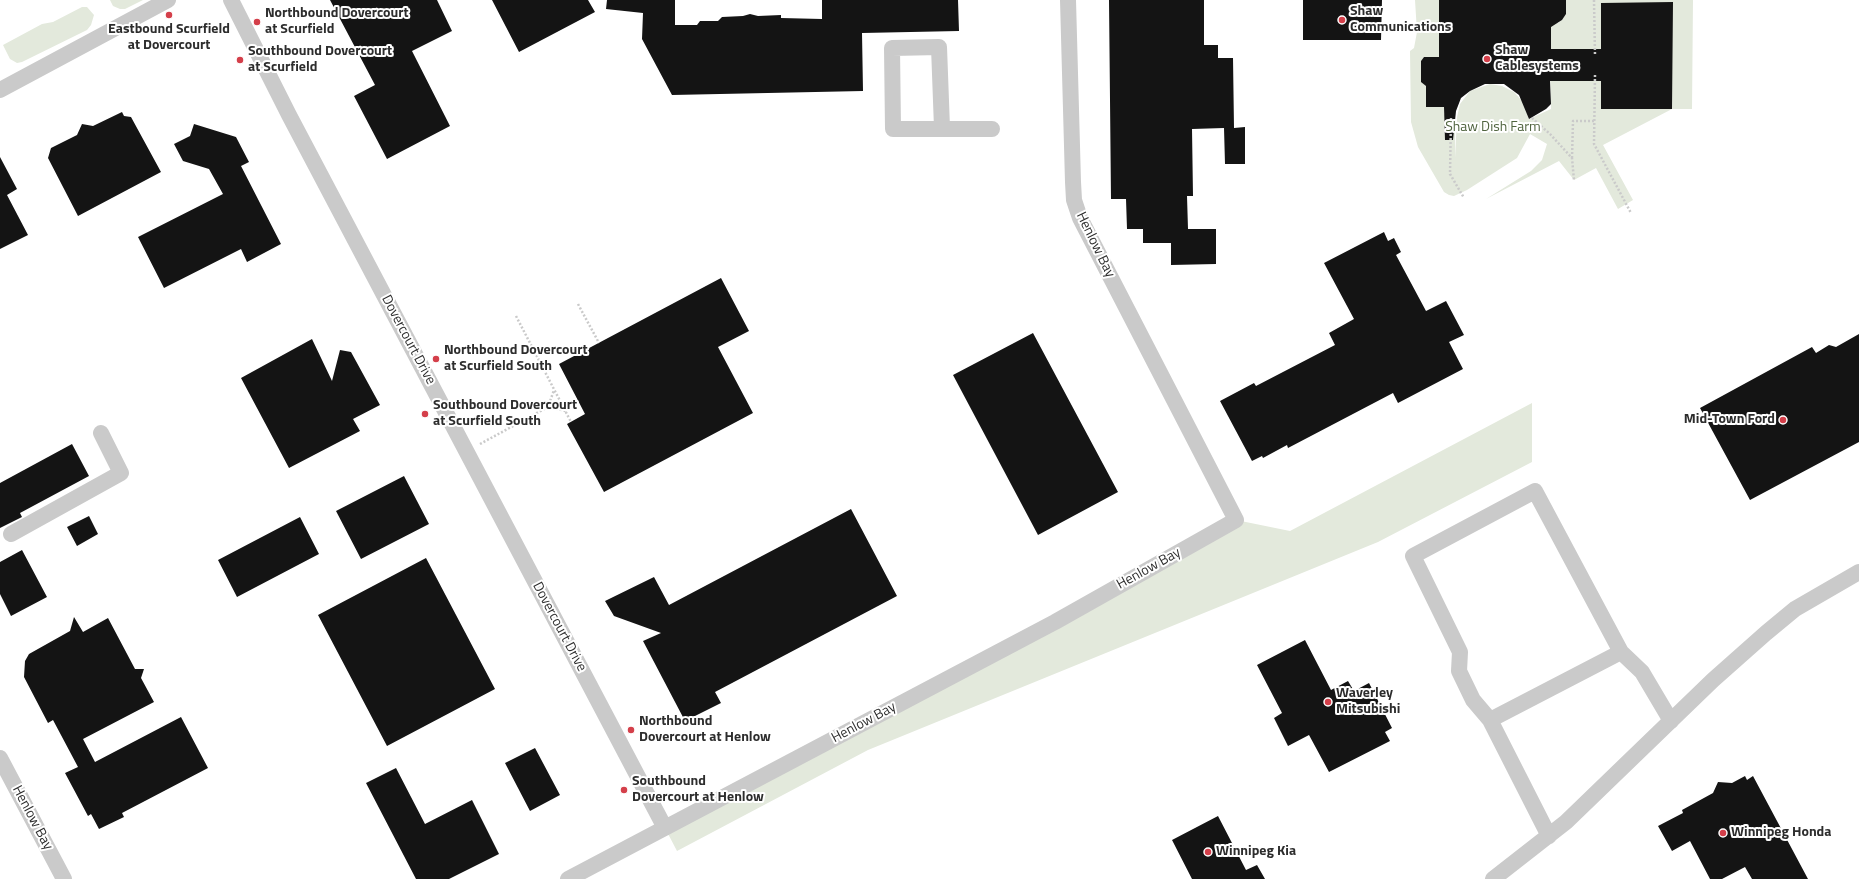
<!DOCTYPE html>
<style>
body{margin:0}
canvas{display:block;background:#fff}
</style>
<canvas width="1859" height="879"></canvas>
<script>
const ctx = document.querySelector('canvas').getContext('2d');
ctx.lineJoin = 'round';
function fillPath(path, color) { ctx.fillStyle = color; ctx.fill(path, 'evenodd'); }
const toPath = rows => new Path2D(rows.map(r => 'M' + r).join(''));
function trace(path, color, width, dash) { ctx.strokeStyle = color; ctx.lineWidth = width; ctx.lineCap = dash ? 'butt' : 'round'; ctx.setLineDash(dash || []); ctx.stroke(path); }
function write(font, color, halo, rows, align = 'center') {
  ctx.font = font + ' "Titillium Web",sans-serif'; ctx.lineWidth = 4; ctx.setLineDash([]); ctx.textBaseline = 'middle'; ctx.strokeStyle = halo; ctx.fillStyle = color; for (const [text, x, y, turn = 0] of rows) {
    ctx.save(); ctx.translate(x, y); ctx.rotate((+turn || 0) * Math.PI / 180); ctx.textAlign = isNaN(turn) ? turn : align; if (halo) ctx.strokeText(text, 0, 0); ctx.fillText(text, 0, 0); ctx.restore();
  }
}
const green = toPath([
 [110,0,143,0,125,9,120,9,113,6],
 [1415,0,1439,0,1439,57,1424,57,1421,61,1421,81,1426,86,1426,107,1444,107,1444,114,1455,120,1455,158,1457,117,1460,104,1470,91,1490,84,1502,86,1514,92,1523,102,1529,119,1551,109,1550,70,1601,75,1601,109,1672,109,1672,3,1601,55,1583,55,1583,49,1562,49,1562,60,1551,60,1551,23,1558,23,1562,20,1566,14,1566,0,1693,0,1692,109,1672,109,1603,145,1633,200,1618,209,1596,168,1574,180,1559,161,1486,199,1531,171,1542,160,1547,144,1530,134,1517,158,1467,190,1454,196,1449,195,1444,192,1418,147,1411,122,1410,51,1414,48,1417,32],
 [82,7,87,7,94,15,91,25,87,30,22,62,17,63,10,59,3,45,42,24,53,22],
 [1532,403,1532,462,1378,542,868,750,677,851,665,828,1236,520,1290,531]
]);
const building = toPath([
 [330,0,437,0,452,31,412,51,450,126,387,159,354,96,375,85],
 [492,0,588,0,595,12,519,52],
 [607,0,675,0,675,25,697,25,700,21,718,21,722,17,743,16,750,14,758,16,781,15,781,18,822,19,822,0,958,0,959,31,862,33,863,91,672,95,642,39,643,13,606,9],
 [1109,0,1204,0,1204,45,1218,45,1218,58,1233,58,1234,128,1245,127,1245,164,1225,164,1224,128,1192,129,1193,196,1187,196,1188,229,1216,229,1216,264,1171,265,1171,243,1143,243,1143,229,1127,229,1126,199,1111,199],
 [1303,0,1382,0,1381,40,1303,40],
 [1439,0,1566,0,1566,14,1562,20,1551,27,1551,49,1601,49,1601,3,1673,2,1672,109,1601,109,1601,81,1550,81,1551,104,1546,109,1529,119,1519,95,1504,84,1485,84,1470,91,1461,98,1456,111,1453,140,1445,140,1444,107,1426,107,1426,86,1421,82,1421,61,1424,57,1439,57],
 [122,112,124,116,131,117,161,172,78,216,48,158,51,148,77,135,82,124,93,126],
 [194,124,236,137,249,162,241,166,281,244,247,262,241,249,164,288,138,237,223,194,209,169,183,161,174,144,190,136],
 [0,157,17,189,7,195,28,235,0,249],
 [1384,232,1388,241,1394,238,1401,252,1396,255,1426,311,1446,301,1464,335,1449,342,1463,369,1398,403,1393,393,1288,448,1287,445,1263,458,1262,456,1252,461,1220,401,1254,383,1256,386,1335,345,1329,333,1354,319,1324,263],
 [721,278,749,331,718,347,753,413,604,492,567,424,585,414,559,364],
 [1033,333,1118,492,1038,535,953,375],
 [1859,334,1859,442,1750,500,1700,408,1812,347,1816,353,1829,345,1836,347],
 [312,339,332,381,340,350,351,352,380,405,353,419,360,431,289,468,241,378],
 [72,444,89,476,20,513,22,517,0,528,0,483],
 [404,476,429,524,361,559,336,511],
 [851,509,897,596,715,692,721,703,685,721,643,641,661,633,614,616,605,601,654,577,669,605],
 [89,516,98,534,77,546,67,527],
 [300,517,319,554,237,597,218,560],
 [22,550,47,597,11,616,0,594,0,562],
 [426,558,495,689,387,746,318,615],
 [74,617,83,632,108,618,135,669,144,669,141,678,154,702,83,739,95,762,181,717,208,768,122,813,124,817,99,829,91,814,88,816,65,773,78,767,53,720,48,723,24,677,25,661,29,654,70,631],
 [1305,640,1331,690,1348,681,1354,691,1369,683,1392,728,1385,732,1390,741,1329,772,1309,735,1288,746,1274,718,1282,713,1257,665],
 [535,748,560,795,530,811,505,763],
 [396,768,425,824,472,800,499,854,449,879,416,879,366,783],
 [1745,776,1747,780,1753,776,1808,879,1752,879,1745,867,1722,879,1710,879,1690,841,1672,851,1658,826,1683,813,1682,810,1713,793,1718,782,1732,783],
 [1218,816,1246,870,1257,865,1265,879,1192,879,1172,840]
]);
const path = toPath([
 [1594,0,1595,55],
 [1595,75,1594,144,1631,213],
 [1451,118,1450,174,1464,198],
 [1532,118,1550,134,1572,158,1574,180],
 [1572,158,1573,121,1595,121],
 [578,304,599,343],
 [516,316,571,422],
 [548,407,566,411],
 [480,444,548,407,554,390]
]);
const minor = toPath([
 [231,0,289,115,665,828],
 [0,90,168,0],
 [942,128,939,47,892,48,893,129,992,129],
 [11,534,121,473,101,433],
 [1490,720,1621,652],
 [0,758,64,879],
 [1549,836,1490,720,1473,700,1459,671,1460,652,1413,556,1535,491,1621,652,1642,672,1671,721],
 [568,879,1055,622,1236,520,1080,218,1074,200,1073,182,1068,0],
 [1493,879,1566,822,1713,680,1766,633,1795,609,1859,572]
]);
const markers = [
 [169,15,4,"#d43f4a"],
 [1342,20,4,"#d43f4a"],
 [257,22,4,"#d43f4a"],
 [1487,59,4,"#d43f4a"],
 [240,60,4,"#d43f4a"],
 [436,359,4,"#d43f4a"],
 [425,414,4,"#d43f4a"],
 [1783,420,4,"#d43f4a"],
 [1328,702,4,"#d43f4a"],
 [631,730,4,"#d43f4a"],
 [624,790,4,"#d43f4a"],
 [1723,833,4,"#d43f4a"],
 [1208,852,4,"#d43f4a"]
];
const poiNames = [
 ["Shaw",1350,12],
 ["Communications",1350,28],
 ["Northbound Dovercourt",265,14],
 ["at Scurfield",265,30],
 ["Eastbound Scurfield",169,30,"center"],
 ["at Dovercourt",169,46,"center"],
 ["Shaw",1495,51],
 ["Cablesystems",1495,67],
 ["Southbound Dovercourt",248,52],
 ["at Scurfield",248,68],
 ["Northbound Dovercourt",444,351],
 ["at Scurfield South",444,367],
 ["Southbound Dovercourt",433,406],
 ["at Scurfield South",433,422],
 ["Mid-Town Ford",1775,420,"right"],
 ["Waverley",1336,694],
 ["Mitsubishi",1336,710],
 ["Northbound",639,722],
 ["Dovercourt at Henlow",639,738],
 ["Southbound",632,782],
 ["Dovercourt at Henlow",632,798],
 ["Winnipeg Honda",1731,833],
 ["Winnipeg Kia",1216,852]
];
const parkNames = [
 ["Shaw Dish Farm",1493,128]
];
const streetNames = [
 ["Henlow Bay",1095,245,64],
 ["Dovercourt Drive",408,340,62],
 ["Henlow Bay",1149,569,-29],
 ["Dovercourt Drive",559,627,62],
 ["Henlow Bay",864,723,-28],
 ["Henlow Bay",32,818,62]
];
fillPath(green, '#e3e9dc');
fillPath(building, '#141414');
trace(path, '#cacaca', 2.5, [2, 2]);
trace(minor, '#cacaca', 16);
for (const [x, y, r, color] of markers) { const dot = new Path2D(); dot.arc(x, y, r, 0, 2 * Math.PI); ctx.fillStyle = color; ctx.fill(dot); trace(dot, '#fff', 1.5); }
write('bold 14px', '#2d2d2d', '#fff', poiNames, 'left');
write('14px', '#50643f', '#fff', parkNames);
write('14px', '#2d2d2d', '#fff', streetNames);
</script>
